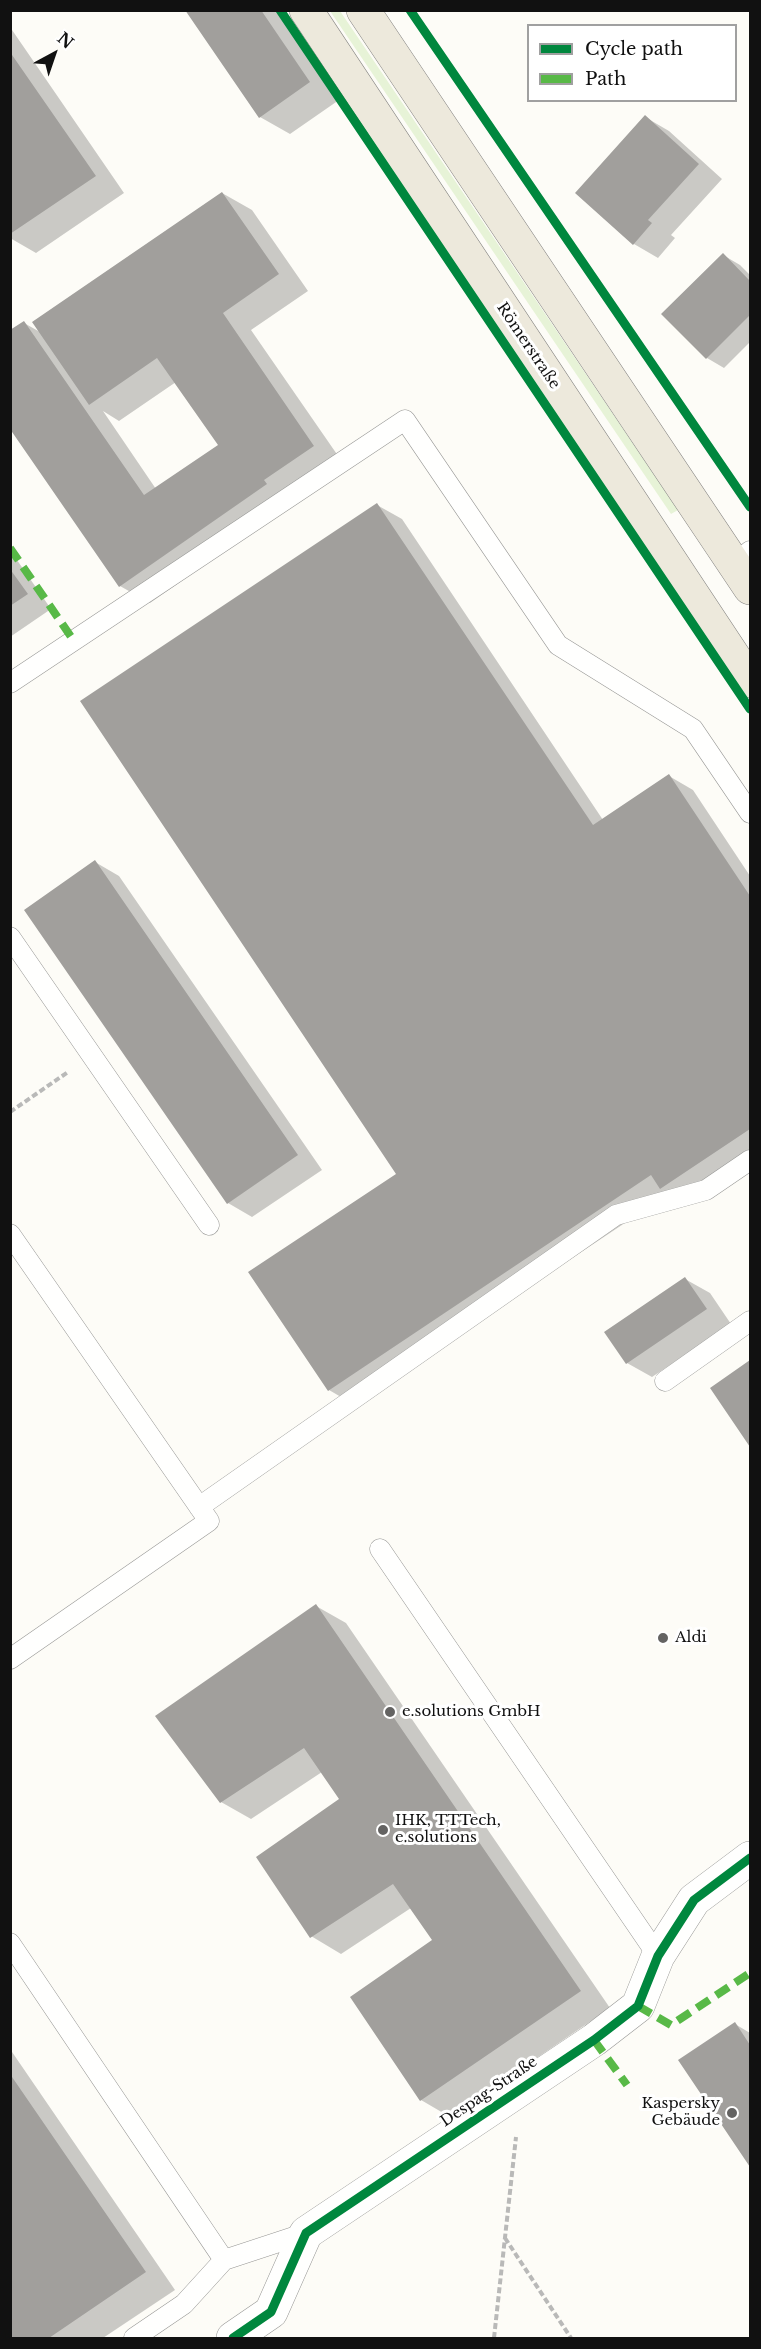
<!DOCTYPE html>
<meta charset="utf-8">
<style>
body{margin:0}
#map{position:relative;width:761px;height:2349px;overflow:hidden;background:#fdfcf7;font-family:"Libre Baskerville",serif}
canvas{display:block}
.frame{position:absolute;inset:0;border:12px solid #111;pointer-events:none}
.legend{position:absolute;left:527px;top:24px;width:210px;height:78px;box-sizing:border-box;background:#fff;border:2px solid #a0a0a0;margin:0;padding:8px 10px;list-style:none;font-size:18px;color:#111}
.legend li{display:flex;align-items:center;gap:12px;height:30px}
.legend b{width:30px;border:2px solid #a0a0a0}
.north{position:absolute;left:24px;top:24px;width:60px;height:60px;-webkit-text-stroke:4px #fff;paint-order:stroke;rotate:40deg;font-size:16px;font-weight:700;line-height:24px;text-align:center;color:#111}
.north::after{content:'';display:block;margin:auto;width:21px;height:27px;background:#111;clip-path:polygon(50% 0,100% 100%,50% 72%,0 100%)}
</style>
<div id="map">
<canvas width="761" height="2349"></canvas>
<div class="frame"></div>
<ul class="legend">
<li><b style="height:8px;background:#00873e"></b>Cycle path</li>
<li><b style="height:8px;background:#58b947"></b>Path</li>
</ul>
<div class="north">N</div>
</div>
<script>
const ctx = document.querySelector('canvas').getContext('2d');
ctx.lineJoin = 'round';
function fillPath(path, color) { ctx.fillStyle = color; ctx.fill(path, 'evenodd'); }
const toPath = rows => new Path2D(rows.map(r => 'M' + r).join(''));
function trace(path, color, width, dash) { ctx.strokeStyle = color; ctx.lineWidth = width; ctx.lineCap = dash ? 'butt' : 'round'; ctx.setLineDash(dash || []); ctx.stroke(path); }
function write(font, color, halo, rows, align = 'center') {
  ctx.font = font + ' "Libre Baskerville",serif'; ctx.lineWidth = 6; ctx.setLineDash([]); ctx.textBaseline = 'middle'; ctx.strokeStyle = halo; ctx.fillStyle = color; for (const [text, x, y, turn = 0] of rows) {
    ctx.save(); ctx.translate(x, y); ctx.rotate((+turn || 0) * Math.PI / 180); ctx.textAlign = isNaN(turn) ? turn : align; if (halo) ctx.strokeText(text, 0, 0); ctx.fillText(text, 0, 0); ctx.restore();
  }
}
const green = toPath([
 [330,11,340,11,678,510,671,514]
]);
const shadow = toPath([
 [187,10,277,10,339,100,290,134,260,117],
 [10,27,124,193,36,253,10,238],
 [645,117,669,131,722,179,671,235,675,238,658,258,634,244],
 [222,193,252,210,308,291,251,330,343,463,295,502,150,603,120,586,24,323,40,332],
 [176,382,220,445,156,489,103,411,119,421],
 [723,255,740,265,750,275,750,342,724,368,707,358],
 [377,505,402,519,603,820,669,776,693,790,750,876,750,1159,686,1202,670,1193,353,1404,329,1390,398,1174],
 [10,550,51,609,10,637],
 [95,862,119,876,322,1170,252,1217,228,1203],
 [685,1279,710,1293,731,1324,652,1377,627,1363],
 [750,1362,750,1445,712,1389],
 [316,1606,346,1623,610,2008,450,2117,421,2100,434,1941,411,1908,341,1954,311,1936,341,1799,322,1772,251,1819,221,1802],
 [735,2024,750,2033,750,2164,680,2060],
 [10,2049,175,2290,103,2338,10,2338]
]);
const building = toPath([
 [185,10,261,10,310,82,259,118],
 [10,52,96,176,10,234],
 [645,115,699,164,648,220,652,223,633,245,575,193],
 [222,192,279,274,223,313,314,446,264,480,267,484,119,587,10,429,10,330,24,321,144,495,218,445,157,358,89,405,32,322],
 [723,253,750,281,750,315,706,359,661,314],
 [377,503,593,825,669,774,750,896,750,1129,660,1189,651,1175,328,1391,248,1272,396,1174,80,701],
 [10,569,28,594,10,606],
 [95,860,298,1155,227,1204,24,910],
 [685,1277,707,1309,626,1364,604,1332],
 [750,1360,750,1447,710,1388],
 [316,1604,581,1991,420,2101,350,1997,432,1940,393,1884,310,1938,256,1857,339,1799,304,1748,220,1803,155,1716],
 [735,2022,750,2045,750,2167,678,2060],
 [10,2074,146,2272,49,2338,10,2338]
]);
const path = toPath([
 [10,1112,68,1072],
 [505,2238,571,2338],
 [494,2338,516,2137]
]);
const service = toPath([
 [734,564,750,551],
 [10,683,405,420,558,645,693,729,750,813],
 [10,937,209,1225],
 [10,1234,209,1521,10,1659],
 [665,1381,750,1321],
 [199,1507,616,1215,706,1190,750,1160],
 [380,1549,658,1956],
 [10,1943,224,2260,184,2304,134,2338],
 [224,2260,306,2233]
]);
const minor = toPath([
 [233,2338,271,2312,306,2233,594,2040,638,2006,658,1956,694,1900,750,1858]
]);
const primary = toPath([
 [306,10,750,681],
 [363,10,750,588]
]);
const quiet = toPath([
 [10,548,74,641],
 [638,2006,671,2025,750,1973],
 [594,2040,627,2085]
]);
const cycleway = toPath([
 [280,10,750,709],
 [410,10,750,507],
 [233,2338,271,2312,306,2233,594,2040,638,2006,658,1956,694,1900,750,1858]
]);
const markers = [
 [663,1638,6,"#646362"],
 [390,1712,6,"#646362"],
 [383,1830,6,"#646362"],
 [732,2113,6,"#646362"]
];
const streetNames = [
 ["Römerstraße",528,346,56],
 ["Despag-Straße",489,2092,-34]
];
const poiNames = [
 ["Aldi",675,1638],
 ["e.solutions GmbH",402,1712],
 ["IHK, TTTech,",395,1821],
 ["e.solutions",395,1838],
 ["Kaspersky",720,2104,"right"],
 ["Gebäude",720,2121,"right"]
];
fillPath(green, '#e7f3d7');
fillPath(shadow, '#0003');
fillPath(building, '#a19f9c');
trace(service, '#979795', 21);
trace(minor, '#979795', 34);
trace(primary, '#858482', 34);
trace(path, '#b9b9b8', 4, [6, 3]);
trace(service, '#fffffe', 20);
trace(minor, '#fffffe', 33);
trace(primary, '#ede9dc', 33);
trace(quiet, '#58b947', 8, [15, 8]);
trace(cycleway, '#00873e', 9);
for (const [x, y, r, color] of markers) { const dot = new Path2D(); dot.arc(x, y, r, 0, 2 * Math.PI); ctx.fillStyle = color; ctx.fill(dot); trace(dot, '#fff', 2); }
write('15px', '#111', '#fff', streetNames);
write('15px', '#111', '#fff', poiNames, 'left');
</script>
